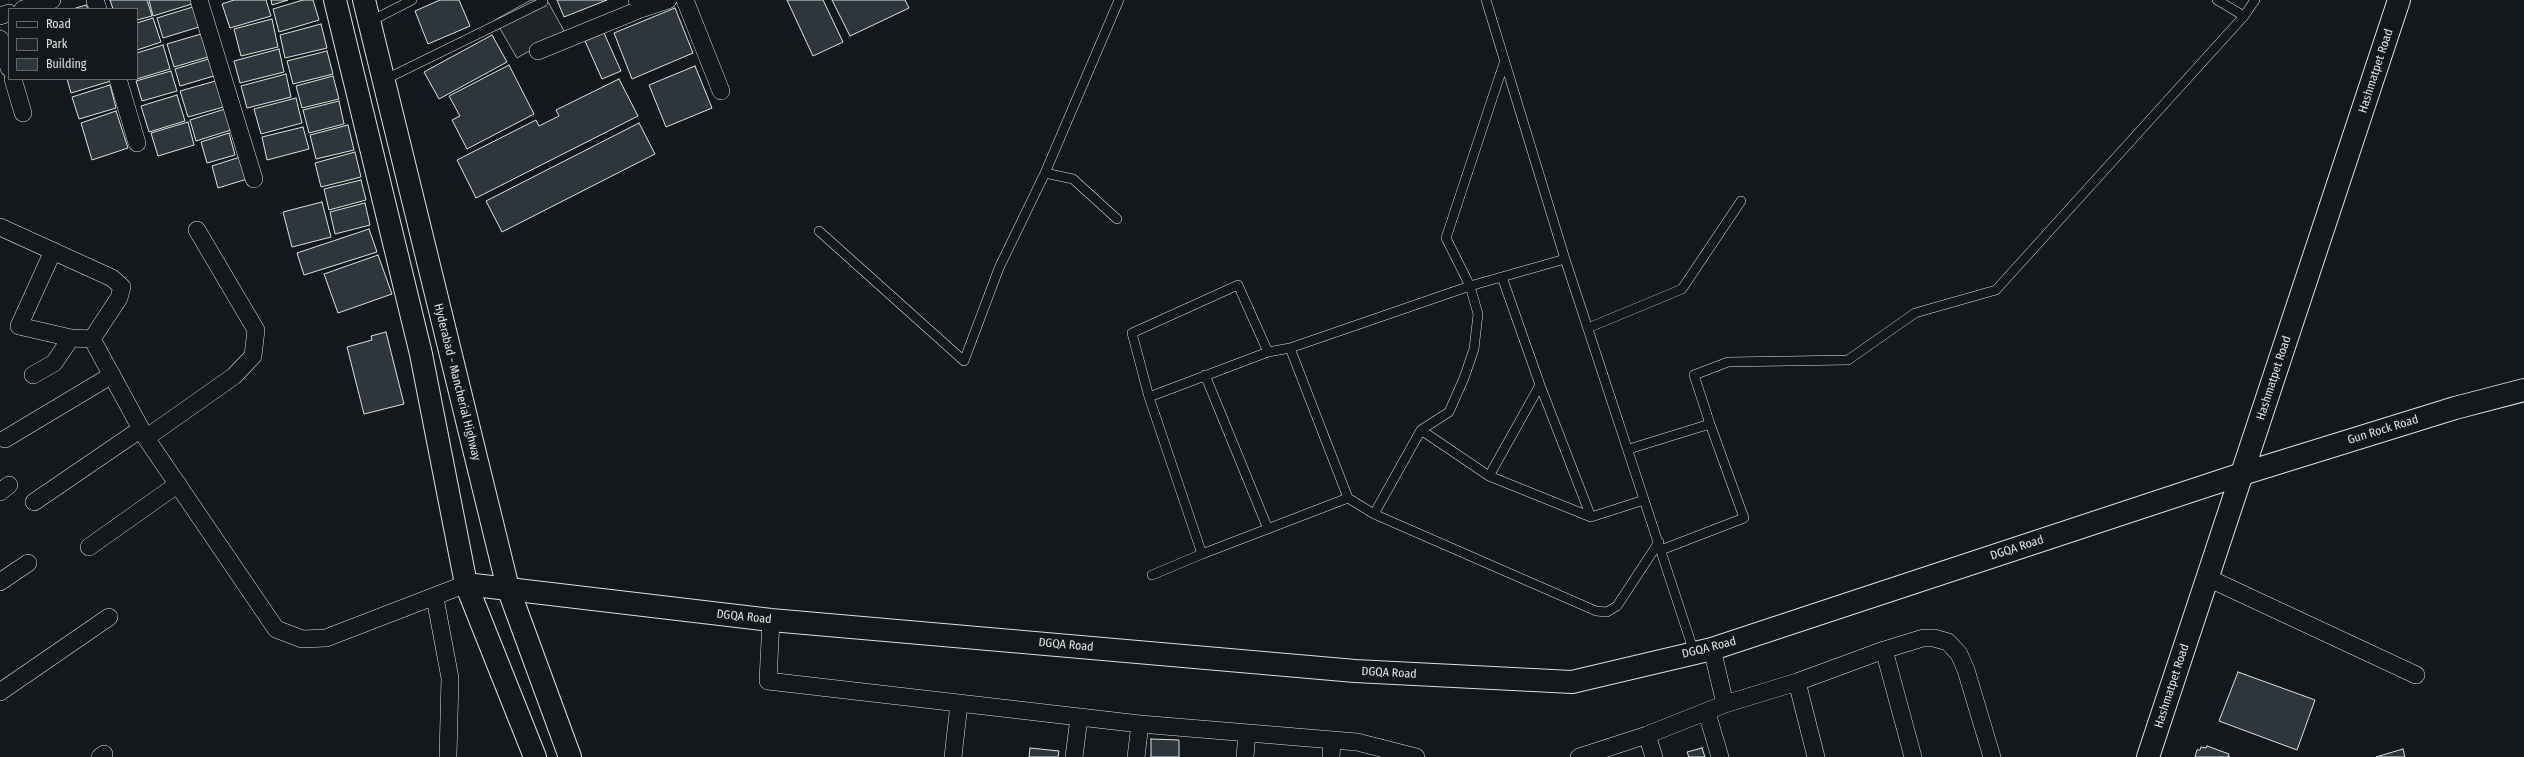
<!DOCTYPE html>
<style>
body{margin:0}
#map{position:relative;width:2524px;height:757px;overflow:hidden;background:#14181c;font-family:"Fira Sans Condensed",sans-serif}
canvas{display:block}
.legend{position:absolute;left:8px;top:8px;width:130px;height:72px;box-sizing:border-box;background:#14181c;border:1px solid #626a69;margin:0;padding:5px 7px;list-style:none;font-size:12px;color:#d8e6dc}
.legend li{display:flex;align-items:center;gap:8px;height:20px}
.legend b{width:20px;border:1px solid #626a69}
</style>
<div id="map">
<canvas width="2524" height="757"></canvas>
<ul class="legend">
<li><b style="height:5px;background:#14181c"></b>Road</li>
<li><b style="height:11px;background:#202428"></b>Park</li>
<li><b style="height:11px;background:#2c363c"></b>Building</li>
</ul>
</div>
<script>
const ctx = document.querySelector('canvas').getContext('2d');
ctx.lineJoin = 'round';
function fillPath(path, color) { ctx.fillStyle = color; ctx.fill(path, 'evenodd'); }
const toPath = rows => new Path2D(rows.map(r => 'M' + r).join(''));
function trace(path, color, width, dash) { ctx.strokeStyle = color; ctx.lineWidth = width; ctx.lineCap = dash ? 'butt' : 'round'; ctx.setLineDash(dash || []); ctx.stroke(path); }
function write(font, color, halo, rows, align = 'center') {
  ctx.font = font + ' "Fira Sans Condensed",sans-serif'; ctx.lineWidth = 3; ctx.setLineDash([]); ctx.textBaseline = 'middle'; ctx.strokeStyle = halo; ctx.fillStyle = color; for (const [text, x, y, turn = 0] of rows) {
    ctx.save(); ctx.translate(x, y); ctx.rotate((+turn || 0) * Math.PI / 180); ctx.textAlign = isNaN(turn) ? turn : align; if (halo) ctx.strokeText(text, 0, 0); ctx.fillText(text, 0, 0); ctx.restore();
  }
}
const green = toPath([
 [531,0,547,0,564,31,517,58,495,20,531,0]
]);
const building = toPath([
 [110,0,147,0,152,16,137,20,137,9,113,9,110,0],
 [149,0,191,0,192,4,153,16,149,0],
 [234,0,266,0,271,16,230,28,222,4,234,0],
 [271,0,288,0,272,5,271,0],
 [303,0,313,0,319,20,279,32,273,9,303,0],
 [440,0,459,0,470,26,428,44,415,11,440,0],
 [557,0,607,0,564,17,557,0],
 [787,0,823,0,843,42,813,56,787,0],
 [832,0,905,0,909,8,850,36,832,0],
 [86,5,88,9,73,9,86,5],
 [196,6,202,26,163,38,157,18,196,6],
 [675,8,693,53,632,79,614,33,675,8],
 [153,18,161,42,137,50,137,23,153,18],
 [272,19,278,47,241,56,234,29,272,19],
 [321,24,327,48,285,58,280,35,321,24],
 [604,33,621,71,602,79,585,41,604,33],
 [201,34,208,57,174,67,167,44,201,34],
 [492,35,507,62,439,99,424,72,492,35],
 [163,45,170,69,137,79,137,53,163,45],
 [279,49,284,72,240,83,234,61,279,49],
 [327,51,333,74,293,84,287,61,327,51],
 [212,58,217,75,180,86,175,69,212,58],
 [509,65,534,114,467,149,452,120,460,116,449,96,509,65],
 [695,66,712,108,666,127,649,85,695,66],
 [171,71,177,91,142,101,136,81,171,71],
 [286,74,291,97,247,108,241,86,286,74],
 [333,76,339,99,302,108,296,86,333,76],
 [67,79,110,79,111,81,71,93,67,79],
 [619,79,638,116,476,198,457,160,536,120,539,126,559,116,556,110,619,79],
 [219,80,227,106,188,117,180,91,219,80],
 [110,85,116,108,79,119,72,97,110,85],
 [177,95,185,121,149,132,141,106,177,95],
 [296,98,302,123,261,134,254,109,296,98],
 [339,101,344,124,309,133,303,110,339,101],
 [225,109,231,130,196,141,190,120,225,109],
 [116,111,128,148,92,160,81,123,116,111],
 [188,122,194,145,158,156,151,133,188,122],
 [639,123,655,154,502,232,486,201,639,123],
 [348,125,354,150,316,159,310,135,348,125],
 [303,127,309,149,267,160,262,137,303,127],
 [229,133,235,155,207,163,201,142,229,133],
 [355,152,361,177,321,187,315,163,355,152],
 [240,157,247,179,218,188,212,166,240,157],
 [361,180,366,200,329,210,324,189,361,180],
 [322,202,331,237,292,247,283,212,322,202],
 [365,203,370,225,335,234,330,212,365,203],
 [369,229,377,252,304,275,297,253,369,229],
 [378,255,392,294,338,313,324,274,378,255],
 [386,332,404,404,364,414,347,347,372,340,371,336,386,332],
 [2238,672,2315,700,2297,750,2219,721,2238,672],
 [1151,739,1179,740,1179,757,1151,757,1151,739],
 [2207,746,2229,754,2228,756,2230,757,2195,757,2197,750,2200,750,2201,747,2206,748,2207,746],
 [1030,748,1059,751,1058,757,1029,757,1030,748],
 [1702,748,1705,757,1689,757,1687,752,1702,748],
 [2403,749,2405,757,2376,757,2403,749]
]);
const service = toPath([
 [1486,0,1565,259,1694,652],
 [2217,0,2244,16],
 [369,22,412,0],
 [1504,63,1446,238,1470,286,1565,259],
 [384,80,543,2],
 [1045,173,1073,179,1117,219],
 [819,231,964,361,999,268,1045,173,1119,0],
 [1502,277,1540,385,1591,517,1644,500],
 [1588,328,1682,289,1741,201],
 [1290,348,1470,286,1478,314,1474,349,1464,378,1449,412,1421,430,1374,514],
 [1205,375,1268,529],
 [1540,385,1489,476,1591,517],
 [1149,397,1132,333,1238,285,1268,352],
 [1710,424,1694,375,1728,362,1848,360,1915,313,1996,290,2244,16,2255,0],
 [1421,430,1489,476],
 [1629,449,1710,424,1744,518,1661,550],
 [1348,498,1202,554,1149,397,1268,352,1290,348,1348,498,1374,514,1596,611,1607,612,1617,606,1659,542],
 [1152,575,1202,554]
]);
const minor = toPath([
 [95,0,98,9],
 [199,0,254,179],
 [637,0,641,9,668,0],
 [685,0,721,91],
 [23,9,52,0],
 [0,16,9,13],
 [0,39,9,68],
 [538,51,641,9],
 [13,79,23,113],
 [118,79,137,143],
 [0,227,112,278,122,287,119,298,92,339,146,438,276,629,302,639,326,638,466,584],
 [53,251,19,326,71,338,92,339],
 [33,375,54,363,71,338],
 [146,438,234,376,253,356,256,330,197,230],
 [5,439,112,375],
 [0,492,9,485],
 [34,502,141,429],
 [89,547,178,484],
 [2208,578,2416,675],
 [0,582,28,563],
 [435,598,450,678,448,757],
 [771,620,768,681,1140,724,1357,742,1416,757],
 [1712,649,1725,704],
 [1884,650,1913,757],
 [1797,682,1816,757],
 [0,692,109,617],
 [1707,713,1720,757],
 [1647,735,1654,757],
 [100,757,104,754],
 [953,757,959,704],
 [1074,757,1079,718],
 [1136,757,1140,724],
 [1245,757,1247,733],
 [1331,757,1332,741],
 [1579,757,1647,735,1725,704,1797,682,1884,650,1923,638,1934,638,1948,642,1959,654,1966,670,1992,757]
]);
const secondary = toPath([
 [466,584,771,620,1355,671,1572,682,1712,649,2242,474,2455,408,2524,390],
 [2148,757,2399,0]
]);
const primary = toPath([
 [335,0,421,354,466,584,535,757],
 [364,0,508,588,570,757]
]);
const streetNames = [
 ["Hashmatpet Road",2376,71,-72],
 ["Hashmatpet Road",2274,378,-72],
 ["Hyderabad - Mancherial Highway",457,382,76],
 ["Gun Rock Road",2383,430,-17],
 ["DGQA Road",2017,548,-18],
 ["DGQA Road",744,617,6],
 ["DGQA Road",1066,645,5],
 ["DGQA Road",1709,648,-14],
 ["DGQA Road",1389,673,3],
 ["Hashmatpet Road",2172,686,-72]
];
fillPath(green, '#202428');
trace(green, '#939e99', 1);
fillPath(building, '#2c363c');
trace(building, '#d8e6dc', 1);
trace(service, '#d8e6dc', 10);
trace(minor, '#d8e6dc', 18);
trace(secondary, '#d8e6dc', 24);
trace(primary, '#d8e6dc', 24);
trace(service, '#14181c', 9);
trace(minor, '#14181c', 17);
trace(secondary, '#14181c', 22);
trace(primary, '#14181c', 22);
write('12px', '#d8e6dc', '#14181c', streetNames);
</script>
